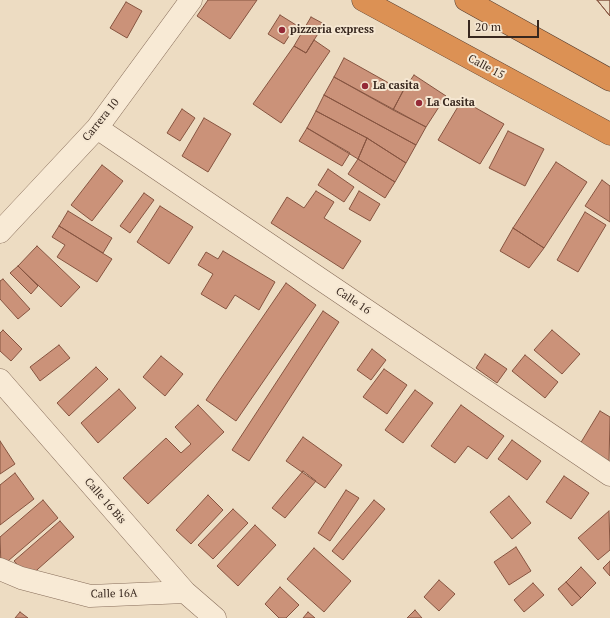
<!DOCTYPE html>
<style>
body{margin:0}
#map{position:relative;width:610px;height:618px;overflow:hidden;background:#eddcc2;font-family:"PT Serif",serif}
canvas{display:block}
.scale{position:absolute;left:468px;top:20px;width:71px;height:18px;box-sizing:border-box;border:2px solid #37271e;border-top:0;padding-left:5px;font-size:12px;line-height:14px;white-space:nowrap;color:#37271e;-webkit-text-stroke:3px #f5e7d2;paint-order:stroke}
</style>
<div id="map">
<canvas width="610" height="618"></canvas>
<div class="scale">20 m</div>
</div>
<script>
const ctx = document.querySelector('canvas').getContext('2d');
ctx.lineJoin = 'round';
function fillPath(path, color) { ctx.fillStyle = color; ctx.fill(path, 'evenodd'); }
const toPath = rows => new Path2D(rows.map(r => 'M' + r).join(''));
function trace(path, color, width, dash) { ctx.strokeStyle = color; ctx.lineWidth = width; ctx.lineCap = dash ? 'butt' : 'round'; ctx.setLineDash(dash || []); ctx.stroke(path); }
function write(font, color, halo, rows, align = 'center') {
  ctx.font = font + ' "PT Serif",serif'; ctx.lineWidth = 4; ctx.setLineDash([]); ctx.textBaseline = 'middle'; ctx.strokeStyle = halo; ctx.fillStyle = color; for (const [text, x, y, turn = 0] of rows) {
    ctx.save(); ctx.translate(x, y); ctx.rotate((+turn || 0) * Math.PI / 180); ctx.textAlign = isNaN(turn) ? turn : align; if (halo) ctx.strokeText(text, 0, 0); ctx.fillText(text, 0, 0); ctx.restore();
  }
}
const building = toPath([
 [208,0,257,0,230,39,197,16,208,0],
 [597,0,610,0,610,16,597,0],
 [597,0,610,0,610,16,597,0],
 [126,2,142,11,127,38,110,28,126,2],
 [280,15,296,25,284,44,268,34,280,15],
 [311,17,324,24,306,53,294,46,311,17],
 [314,40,330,51,281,123,253,104,294,46,306,53,314,40],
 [344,58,403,91,393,110,334,77,344,58],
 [414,75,446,96,426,127,393,110,403,91,414,75],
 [334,77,426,127,416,145,324,95,334,77],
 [324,95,416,145,406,163,367,138,316,111,324,95],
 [462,100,504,124,480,164,438,140,462,100],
 [182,109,195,118,180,141,167,133,182,109],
 [316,111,367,138,358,159,307,128,316,111],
 [204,118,231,134,208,172,182,156,204,118],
 [307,128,350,153,342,166,299,141,307,128],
 [508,131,544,149,525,186,489,168,508,131],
 [367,138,406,163,395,182,358,159,367,138],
 [358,159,395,182,385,198,348,174,358,159],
 [556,162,587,182,544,248,513,228,556,162],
 [102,165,123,181,92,221,71,205,102,165],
 [328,169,354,187,344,202,318,185,328,169],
 [602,180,610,186,610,222,585,206,602,180],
 [316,191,334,202,324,218,361,241,343,269,271,223,287,197,304,208,316,191],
 [359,191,380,204,370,221,349,209,359,191],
 [144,193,154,200,130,233,120,226,144,193],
 [160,206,193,227,169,264,137,242,160,206],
 [68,211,112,238,103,253,59,226,68,211],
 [585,212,606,225,578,272,557,260,585,212],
 [59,226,112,259,97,282,57,257,65,245,52,237,59,226],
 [513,228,544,248,529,268,500,251,513,228],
 [37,246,80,287,61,307,18,266,37,246],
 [223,251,275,282,259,310,235,295,226,309,201,294,213,274,198,265,206,252,218,259,223,251],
 [18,266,38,286,31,294,10,273,18,266],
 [3,279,30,309,18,319,0,299,0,281,3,279],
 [286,283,316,305,236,421,206,400,286,283],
 [323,311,339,322,249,461,232,450,323,311],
 [3,330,22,349,11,361,0,351,0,333,3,330],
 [552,330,580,354,562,374,534,350,552,330],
 [59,345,70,358,40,381,30,367,59,345],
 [372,349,386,360,371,380,357,370,372,349],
 [485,354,507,369,497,383,476,368,485,354],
 [525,355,558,382,545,398,512,371,525,355],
 [161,356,183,374,165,396,143,377,161,356],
 [96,367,108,379,69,416,57,403,96,367],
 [384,369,407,385,387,414,363,397,384,369],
 [119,389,136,408,98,443,81,423,119,389],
 [415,390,433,403,403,443,385,430,415,390],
 [198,405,224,432,148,504,123,478,166,438,181,453,191,444,175,427,198,405],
 [461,405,504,436,487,459,468,446,455,463,431,446,461,405],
 [600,411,610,417,609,462,580,444,600,411],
 [303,437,342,465,325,488,286,461,303,437],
 [512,440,541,461,527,480,498,459,512,440],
 [0,441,15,464,0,474,0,441],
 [303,471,316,481,285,518,272,508,303,471],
 [15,473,34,499,0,525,0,485,15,473],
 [564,476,589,493,571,519,546,502,564,476],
 [346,490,359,498,330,541,318,533,346,490],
 [208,495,223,510,191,544,176,530,208,495],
 [509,496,531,523,512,539,490,512,509,496],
 [43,500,58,518,1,567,0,537,43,500],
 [374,500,385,509,343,560,332,551,374,500],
 [233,509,248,523,213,559,198,545,233,509],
 [609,511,610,550,598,560,578,538,609,511],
 [60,521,74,537,29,577,14,561,60,521],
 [255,525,276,545,238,586,217,566,255,525],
 [516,547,531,571,509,585,494,562,516,547],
 [314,548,351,581,324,612,287,579,314,548],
 [610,561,610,576,603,568,610,561],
 [581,567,596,583,581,598,566,582,581,567],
 [439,580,455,594,439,611,424,597,439,580],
 [566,582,581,598,572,606,558,589,566,582],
 [533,583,544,595,524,612,514,600,533,583],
 [280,587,299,605,286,618,279,618,265,604,280,587],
 [415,610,422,618,407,618,415,610],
 [20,612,28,618,15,618,20,612],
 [308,612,315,618,303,618,308,612]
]);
const minor = toPath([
 [97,128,610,475],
 [0,232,97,128,191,0],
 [0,380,185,592,215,618],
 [0,569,21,578,90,596,185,592]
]);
const highway = toPath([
 [363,0,610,134],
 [466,0,610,80]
]);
const markers = [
 [282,30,4,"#952a37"],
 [365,86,4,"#952a37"],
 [419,103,4,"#952a37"]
];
const poiNames = [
 ["pizzeria express",290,30],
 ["La casita",373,86],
 ["La Casita",427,103]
];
const streetNames = [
 ["Calle 15",486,67,28],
 ["Carrera 10",101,120,-51],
 ["Calle 16",353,301,34],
 ["Calle 16 Bis",105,501,49],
 ["Calle 16A",114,594,-1]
];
fillPath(building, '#cb9279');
trace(building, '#865440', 1);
trace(minor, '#876d5a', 23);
trace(highway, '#553c2e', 23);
trace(minor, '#f8ead5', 22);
trace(highway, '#dc9154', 22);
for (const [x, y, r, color] of markers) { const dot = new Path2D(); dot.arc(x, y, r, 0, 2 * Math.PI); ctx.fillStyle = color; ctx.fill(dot); trace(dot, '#f5e7d2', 1.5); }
write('bold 11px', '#37271e', '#f5e7d2', poiNames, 'left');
write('11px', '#37271e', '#f5e7d2', streetNames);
</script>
